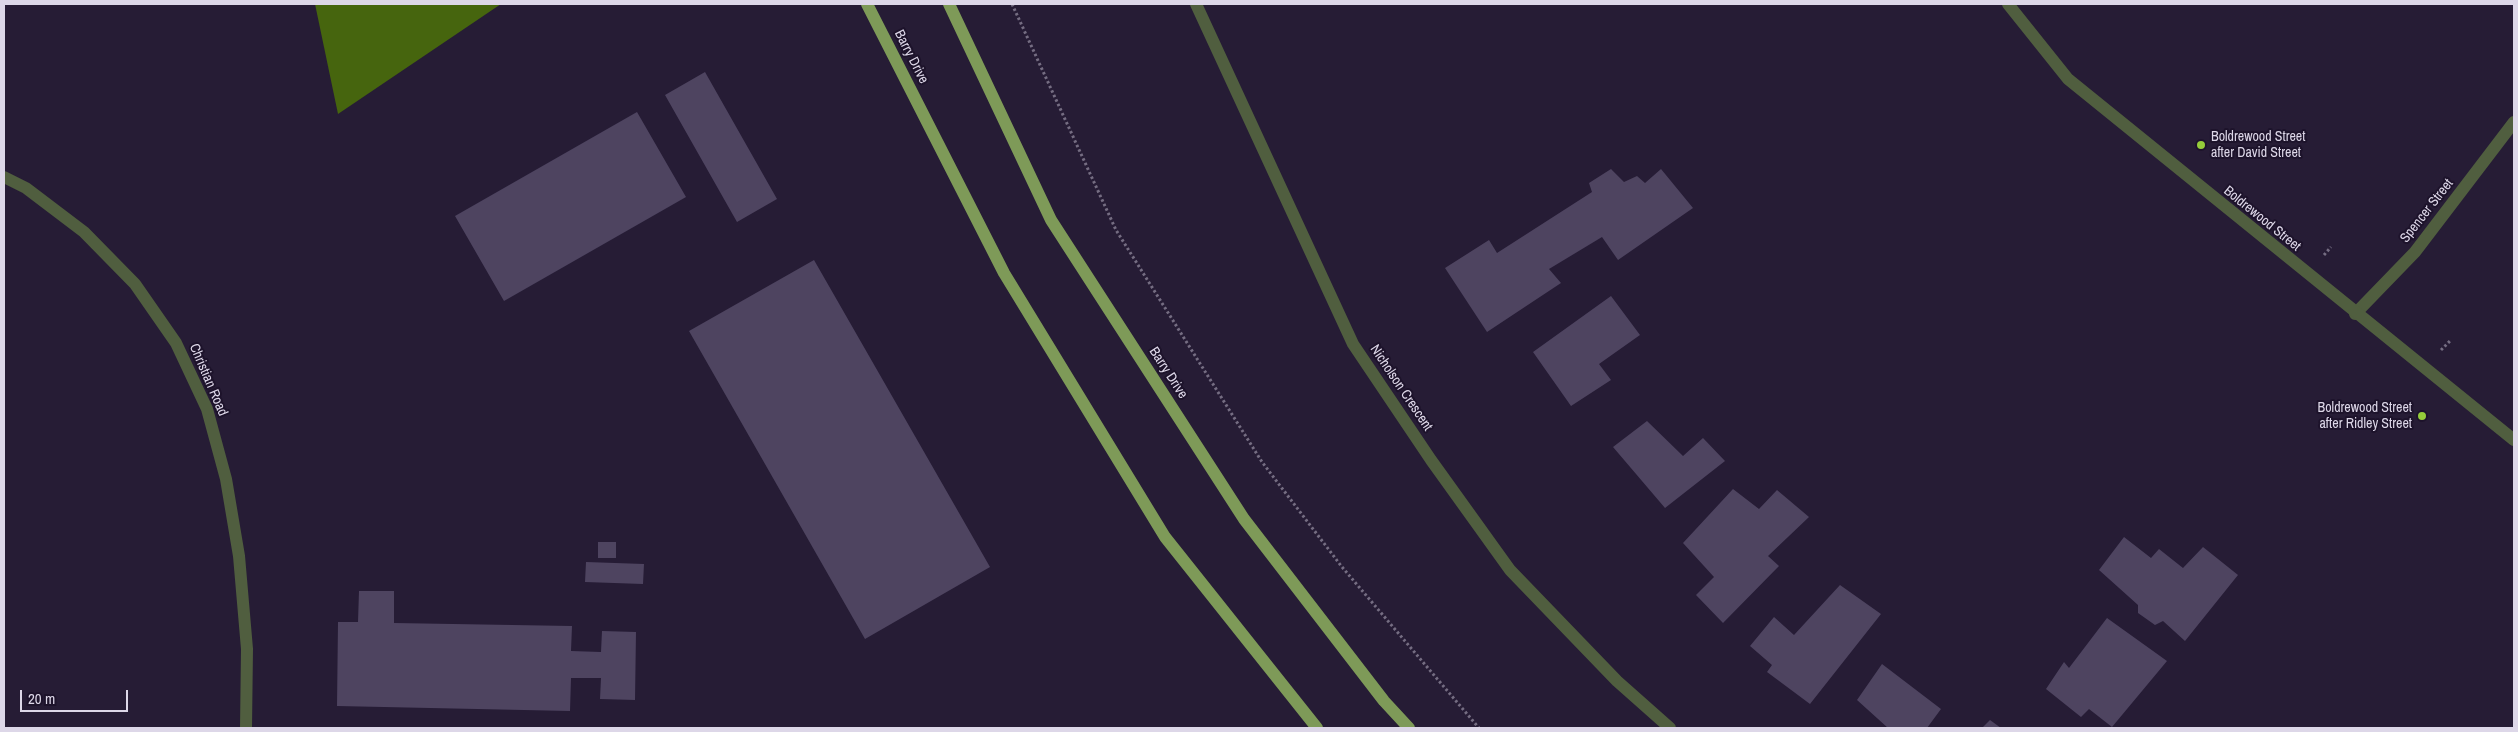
<!DOCTYPE html>
<style>
body{margin:0}
#map{position:relative;width:2518px;height:732px;overflow:hidden;background:#261c35;font-family:"Archivo Narrow",sans-serif}
canvas{display:block}
.frame{position:absolute;inset:0;border:5px solid #ddd7e8;pointer-events:none}
.scale{position:absolute;left:20px;top:690px;width:108px;height:22px;box-sizing:border-box;border:2px solid #ddd7e8;border-top:0;padding-left:6px;font-size:15px;line-height:18px;white-space:nowrap;color:#ddd7e8;-webkit-text-stroke:4px #1d132b;paint-order:stroke}
</style>
<div id="map">
<canvas width="2518" height="732"></canvas>
<div class="frame"></div>
<div class="scale">20 m</div>
</div>
<script>
const ctx = document.querySelector('canvas').getContext('2d');
ctx.lineJoin = 'round';
function fillPath(path, color) { ctx.fillStyle = color; ctx.fill(path, 'evenodd'); }
const toPath = rows => new Path2D(rows.map(r => 'M' + r).join(''));
function trace(path, color, width, dash) { ctx.strokeStyle = color; ctx.lineWidth = width; ctx.lineCap = dash ? 'butt' : 'round'; ctx.setLineDash(dash || []); ctx.stroke(path); }
function write(font, color, halo, rows, align = 'center') {
  ctx.font = font + ' "Archivo Narrow",sans-serif'; ctx.lineWidth = 4; ctx.setLineDash([]); ctx.textBaseline = 'middle'; ctx.strokeStyle = halo; ctx.fillStyle = color; for (const [text, x, y, turn = 0] of rows) {
    ctx.save(); ctx.translate(x, y); ctx.rotate((+turn || 0) * Math.PI / 180); ctx.textAlign = isNaN(turn) ? turn : align; if (halo) ctx.strokeText(text, 0, 0); ctx.fillText(text, 0, 0); ctx.restore();
  }
}
const forest = toPath([
 [315,4,501,4,338,114]
]);
const building = toPath([
 [705,72,777,199,737,222,665,95],
 [637,112,686,197,504,301,455,216],
 [1611,169,1624,182,1637,176,1645,183,1661,169,1693,208,1618,260,1602,237,1549,269,1561,283,1487,332,1445,268,1489,240,1497,253,1592,192,1589,183],
 [814,260,990,567,865,639,689,331],
 [1611,296,1640,335,1599,364,1611,380,1571,406,1533,352],
 [1647,421,1683,456,1703,438,1725,461,1665,508,1613,447],
 [1733,489,1759,509,1777,490,1809,517,1768,556,1779,566,1723,623,1696,595,1714,577,1683,543],
 [2124,537,2151,558,2159,549,2183,568,2203,547,2238,575,2185,641,2163,621,2155,625,2138,613,2138,605,2099,570],
 [598,542,616,542,616,558,598,558],
 [586,562,644,564,643,584,585,582],
 [1840,585,1881,614,1810,704,1767,672,1772,665,1750,646,1774,617,1794,635],
 [359,591,394,591,394,623,572,626,571,651,601,652,602,631,636,632,635,700,600,699,601,678,571,678,570,711,337,706,338,622,358,622],
 [2107,618,2167,661,2112,727,2089,709,2081,717,2046,689,2064,662,2069,668],
 [1882,664,1941,709,1927,728,1888,728,1857,700],
 [1990,720,2001,728,1982,728]
]);
const path = toPath([
 [1012,4,1116,230,1262,462,1342,567,1479,728],
 [2324,255,2331,247],
 [2441,350,2450,341]
]);
const minor = toPath([
 [1196,4,1353,344,1431,460,1510,570,1617,681,1670,728],
 [4,177,26,188,84,232,135,284,176,343,207,409,226,479,239,556,247,649,246,728],
 [2355,314,2415,252,2514,122]
]);
const tertiary = toPath([
 [2008,4,2068,79,2514,440]
]);
const primary = toPath([
 [867,4,1004,273,1165,537,1317,728],
 [949,4,1051,220,1244,519,1384,701,1409,728]
]);
const markers = [
 [2201,145,5,"#95cc3a"],
 [2422,416,5,"#95cc3a"]
];
const streetNames = [
 ["Barry Drive",911,57,63],
 ["Spencer Street",2427,211,-52],
 ["Boldrewood Street",2262,219,39],
 ["Barry Drive",1168,373,57],
 ["Christian Road",208,380,67],
 ["Nicholson Crescent",1401,388,56]
];
const poiNames = [
 ["Boldrewood Street",2211,137],
 ["after David Street",2211,153],
 ["Boldrewood Street",2412,408,"right"],
 ["after Ridley Street",2412,424,"right"]
];
fillPath(forest, '#46650e');
fillPath(building, '#4e4460');
trace(path, '#756d82', 3, [2.5, 2.5]);
trace(minor, '#505e3f', 12);
trace(tertiary, '#505e3f', 12);
trace(primary, '#7e9a58', 12);
for (const [x, y, r, color] of markers) { const dot = new Path2D(); dot.arc(x, y, r, 0, 2 * Math.PI); ctx.fillStyle = color; ctx.fill(dot); trace(dot, '#1d132b', 2); }
write('14px', '#ddd7e8', '#1d132b', streetNames);
write('14px', '#ddd7e8', '#1d132b', poiNames, 'left');
</script>
